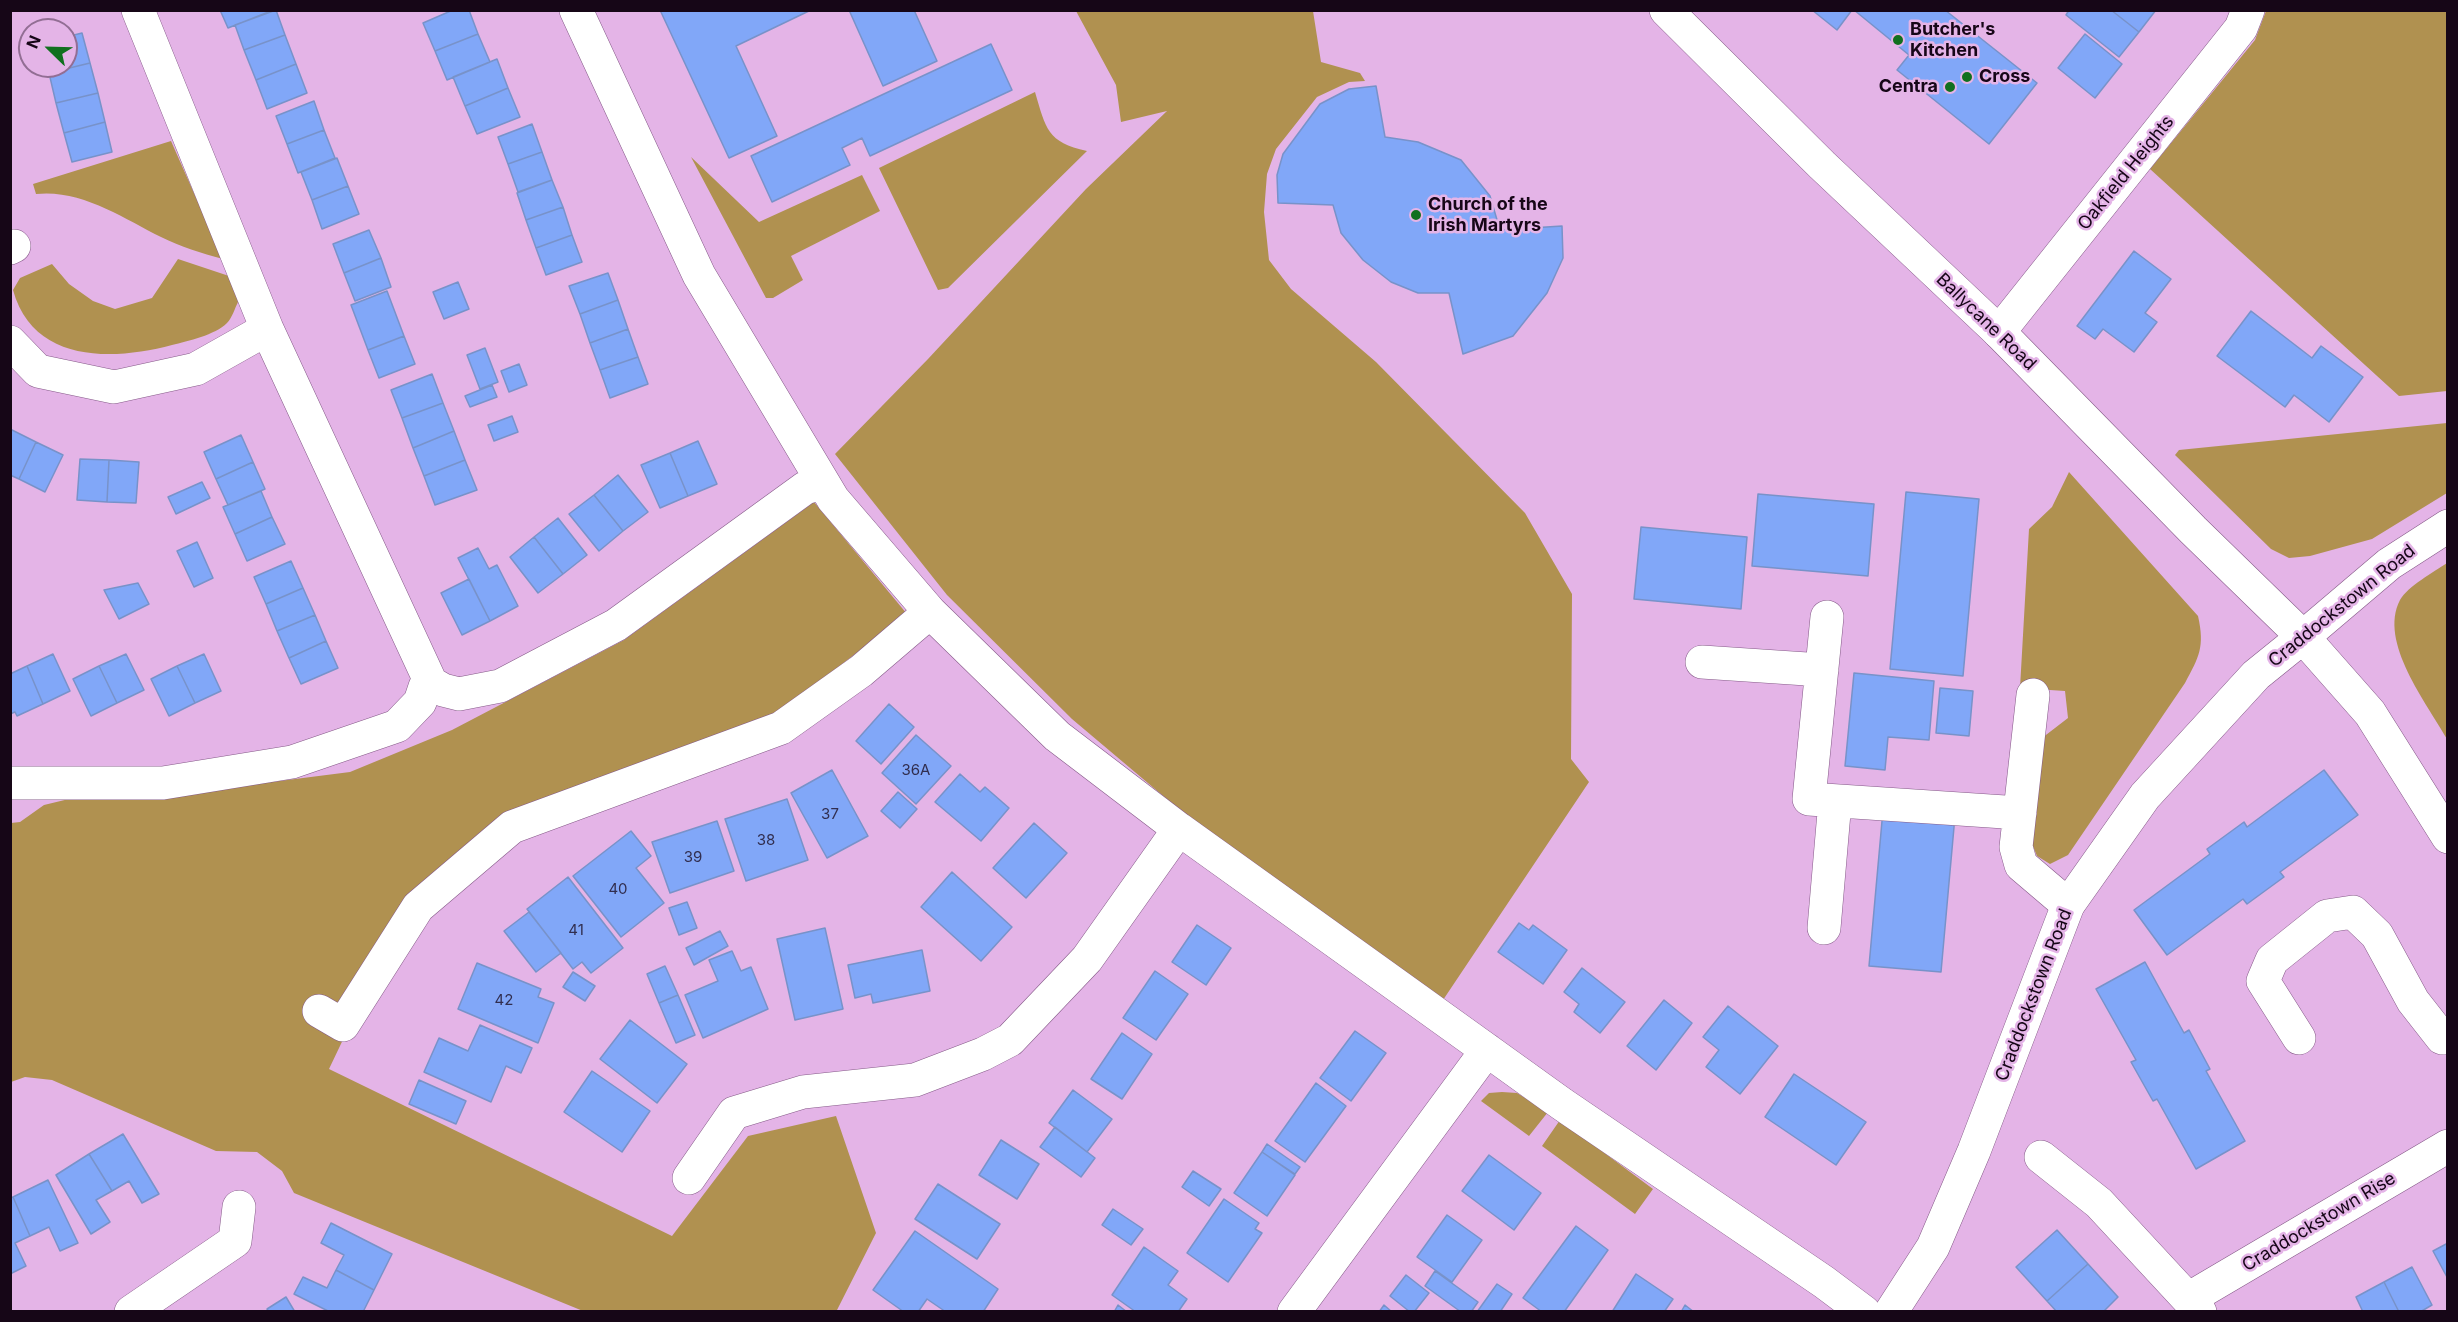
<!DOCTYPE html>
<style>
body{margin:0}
#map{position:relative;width:2458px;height:1322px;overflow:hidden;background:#e4b4e7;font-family:Inter,sans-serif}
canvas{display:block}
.frame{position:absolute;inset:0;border:12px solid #160617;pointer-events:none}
.north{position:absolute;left:18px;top:18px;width:60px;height:60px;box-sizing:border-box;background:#e4b4e7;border:2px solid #926e94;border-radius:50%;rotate:293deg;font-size:16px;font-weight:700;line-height:24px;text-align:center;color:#160617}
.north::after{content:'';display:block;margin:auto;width:21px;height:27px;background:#11701f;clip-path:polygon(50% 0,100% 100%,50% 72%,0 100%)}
</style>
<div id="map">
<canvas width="2458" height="1322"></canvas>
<div class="frame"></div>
<div class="north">N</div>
</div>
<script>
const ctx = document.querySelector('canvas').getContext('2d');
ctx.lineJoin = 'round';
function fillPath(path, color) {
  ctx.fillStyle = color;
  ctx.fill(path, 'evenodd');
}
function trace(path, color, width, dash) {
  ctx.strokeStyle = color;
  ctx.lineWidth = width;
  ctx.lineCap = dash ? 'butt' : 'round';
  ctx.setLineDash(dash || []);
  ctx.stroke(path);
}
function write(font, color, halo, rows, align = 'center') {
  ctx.font = font + ' Inter,sans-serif';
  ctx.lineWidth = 5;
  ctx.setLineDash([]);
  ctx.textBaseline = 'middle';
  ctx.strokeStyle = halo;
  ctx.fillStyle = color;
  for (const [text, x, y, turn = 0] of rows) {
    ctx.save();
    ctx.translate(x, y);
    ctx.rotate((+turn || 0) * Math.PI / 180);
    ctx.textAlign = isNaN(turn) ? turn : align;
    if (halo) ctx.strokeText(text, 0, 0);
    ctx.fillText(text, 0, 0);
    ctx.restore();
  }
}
fillPath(new Path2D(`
 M1076 11H1313L1321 62 1360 73 1365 81 1349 82 1317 97 1276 149 1267 174 1264 212 1269 260 1291 289 1376 362 1525 513 1572 594 1571 759 1589 782 1441 1003 1187 816 1072 719 947 595 835 454 928 359 1086 189 1167 111 1121 122 1116 85Z
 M2266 11H2447V391L2399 396 2150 169 2255 40Z
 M1035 92C1046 129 1047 142 1087 151L948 288 938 290 879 168Z
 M171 141 223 259C201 253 181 247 161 237 123 218 81 189 36 194L33 184Z
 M691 157 759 222 862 175 880 211 791 256 803 280 773 298H766Z
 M178 259 232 277 238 302C235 308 232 318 227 323 215 335 188 341 172 345 112 361 33 363 13 290L20 278 52 264 69 284 93 301 115 309 152 298Z
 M2447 423V493L2372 539 2310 556 2289 558 2271 549 2175 455 2179 450Z
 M2069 472 2198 616C2205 647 2199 657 2185 683L2068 855 2050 864 2037 856 2030 839 2042 738 2068 718 2065 691 2020 688 2029 529 2052 507Z
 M814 502 907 614 776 715 503 817 411 897 329 1069 672 1236 748 1136 836 1116 876 1233 837 1310 839 1311H583L294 1193 282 1171 257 1152 216 1151 52 1080 25 1077 11 1082V823L20 822 44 805 73 798 154 797 350 772 452 730 624 640Z
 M2447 563V739C2427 703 2378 642 2400 600 2408 586 2434 572 2447 563Z
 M1502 1092 1517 1093 1548 1112 1529 1136 1481 1101 1489 1093Z
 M1560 1120 1653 1189 1635 1214 1542 1146Z`), '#b09150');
const building = new Path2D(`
 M220 10H271V11L228 28Z
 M276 10 285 35 244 50 235 25Z
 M453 10H469L478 34 435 51 423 23Z
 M660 10H811L736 46 777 136 729 158Z
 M849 10H914L937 61 883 86Z
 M1812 10H1852L1837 30Z
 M1854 10H1945L2037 83 1989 144 1897 70 1909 55Z
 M2069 10H2111L2139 32 2119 57 2066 15Z
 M2111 10H2156L2139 32Z
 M82 33 90 63 49 73 47 66H66V37Z
 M478 34 490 62 447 80 435 51Z
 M2085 34 2122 64 2095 98 2058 68Z
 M285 35 296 64 256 80 244 50Z
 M991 44 1012 90 870 156 862 138 842 148 850 165 772 202 751 156Z
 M497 59 508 88 465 106 453 77Z
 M90 63 98 93 56 103 49 73Z
 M296 64 307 93 267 109 256 80Z
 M1376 86 1385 137 1418 142 1461 160 1490 196 1500 230 1562 226 1563 258 1547 293 1513 336 1463 354 1449 293H1418L1391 282 1363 260 1341 233 1333 205 1278 203 1277 175 1283 154 1320 104 1349 89Z
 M508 88 520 117 477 134 465 106Z
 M98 93 105 122 64 133 56 103Z
 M314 101 324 130 287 144 276 116Z
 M105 122 112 152 72 162 64 133Z
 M532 124 542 152 508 164 498 137Z
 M324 130 335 158 298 173 287 144Z
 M542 152 552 180 518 192 508 164Z
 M337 158 348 186 312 200 301 172Z
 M552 180 563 207 526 220 517 193Z
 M348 186 359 214 322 229 312 200Z
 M563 207 572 235 536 248 526 220Z
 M369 230 381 258 344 273 333 244Z
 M572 235 582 262 546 275 536 248Z
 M2134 251 2171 279 2145 313 2157 322 2134 352 2103 329 2095 339 2077 326Z
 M381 258 391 287 355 301 344 273Z
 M608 273 618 300 580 314 569 286Z
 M458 282 469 309 444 319 433 292Z
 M387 291 404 336 368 350 351 305Z
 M618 300 628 329 590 343 580 314Z
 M2251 311 2312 358 2321 346 2363 377 2329 422 2294 395 2285 407 2217 356Z
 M628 329 638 357 600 370 590 343Z
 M404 336 415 364 379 378 368 350Z
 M485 348 498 382 480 389 467 355Z
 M638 357 648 384 610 398 600 370Z
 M519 364 527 385 509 392 501 371Z
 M432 374 443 403 402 418 391 390Z
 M492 385 497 397 470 407 465 396Z
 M443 403 454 431 413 448 402 418Z
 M512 416 518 432 494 441 488 425Z
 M10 429 36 442 19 479 10 475Z
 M454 431 465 460 424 476 413 448Z
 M241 435 253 462 216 479 204 452Z
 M698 441 717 484 688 496 670 453Z
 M36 442 63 455 45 492 19 479Z
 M670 453 688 496 660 508 641 465Z
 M80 459 109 460 107 502 77 500Z
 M109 460 139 462 136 503 107 502Z
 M465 460 477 490 435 505 424 476Z
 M253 462 265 489 228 505 216 479Z
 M618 475 648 512 623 531 594 495Z
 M202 482 210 498 176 514 168 497Z
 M261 491 272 517 235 534 223 507Z
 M1906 492 1979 499 1963 676 1890 669Z
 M1758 494 1874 504 1868 576 1752 566Z
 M594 495 623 531 599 551 569 514Z
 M272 517 285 544 247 561 235 534Z
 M558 518 587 555 563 574 534 537Z
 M1641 527 1747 537 1741 609 1634 599Z
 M534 537 563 574 538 593 510 557Z
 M197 542 213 578 194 587 177 551Z
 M478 548 489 569 497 565 518 606 490 621 458 558Z
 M291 561 303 588 266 604 254 577Z
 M469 579 490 621 462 635 441 593Z
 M138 583 149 604 119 619 104 590Z
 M303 588 315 615 277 631 266 604Z
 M315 615 326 641 289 658 277 631Z
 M326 641 338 668 301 684 289 658Z
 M53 654 70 691 43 704 27 666Z
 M126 654 144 690 117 703 99 666Z
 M204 654 221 691 195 703 177 666Z
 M27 666 43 704 17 716 15 712 10 714V674Z
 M99 666 117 703 91 716 73 679Z
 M177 666 195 703 169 716 151 679Z
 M1854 673 1934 681 1929 740 1888 737 1885 770 1845 766Z
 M1940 688 1973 691 1969 736 1936 733Z
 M889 704 914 727 881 764 856 741Z
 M916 735 951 766 916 804 882 773Z
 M832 770 868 836 827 858 791 793Z
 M2324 770 2358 815 2280 872 2284 877 2247 904 2243 899 2167 955 2134 910 2210 854 2207 849 2244 822 2247 827Z
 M960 774 980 792 985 787 1009 808 981 841 935 802Z
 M898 792 917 809 900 828 881 811Z
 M787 799 808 860 746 881 725 819Z
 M1883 810 1955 816 1941 972 1869 966Z
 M717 821 734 871 670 893 652 842Z
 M1034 823 1067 853 1026 898 993 868Z
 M631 831 651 856 636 868 664 903 621 937 573 876Z
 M952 872 1012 927 981 961 921 907Z
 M568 877 623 948 591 973 582 962 573 969 527 909Z
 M687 902 697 928 679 935 669 908Z
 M529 912 561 953 536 972 504 931Z
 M1519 923 1529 930 1533 925 1567 950 1543 984 1498 952Z
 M1197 925 1231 948 1206 985 1172 962Z
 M825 928 843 1009 795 1020 777 939Z
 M720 931 728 946 694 965 686 948Z
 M922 950 930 991 873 1003 871 994 855 998 848 965Z
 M732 951 741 971 751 967 768 1009 703 1038 685 995 718 981 709 960Z
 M2145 962 2184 1033 2189 1030 2210 1069 2206 1071 2245 1141 2196 1169 2157 1099 2153 1101 2131 1062 2136 1060 2096 989Z
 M477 963 541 989 538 997 554 1003 538 1043 458 1009Z
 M665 966 678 995 659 1003 647 974Z
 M1582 968 1625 1002 1600 1033 1574 1012 1579 1004 1564 992Z
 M1155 971 1188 994 1156 1040 1123 1018Z
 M573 972 595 986 585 1001 563 987Z
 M678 995 695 1035 676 1043 659 1003Z
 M1664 1000 1692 1023 1656 1070 1627 1046Z
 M1728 1006 1778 1046 1740 1094 1706 1067 1719 1050 1703 1037Z
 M630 1020 687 1064 657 1103 600 1059Z
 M480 1025 532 1048 521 1073 506 1066 491 1102 424 1072 439 1038 468 1051Z
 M1355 1031 1386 1053 1351 1101 1320 1078Z
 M1122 1033 1152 1054 1122 1099 1091 1079Z
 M592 1071 650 1111 622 1152 564 1112Z
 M1794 1074 1866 1122 1836 1165 1765 1117Z
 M419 1080 466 1101 456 1124 409 1104Z
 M1316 1083 1346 1106 1305 1162 1275 1141Z
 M1073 1090 1112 1119 1087 1152 1049 1123Z
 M1055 1127 1095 1158 1081 1177 1040 1147Z
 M123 1134 159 1194 142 1203 129 1181 112 1191 89 1154Z
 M1001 1140 1039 1164 1017 1199 979 1175Z
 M1267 1144 1300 1167 1295 1174 1262 1152Z
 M1262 1152 1295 1175 1267 1216 1234 1193Z
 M89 1154 112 1191 96 1200 110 1222 91 1234 56 1175Z
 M1489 1155 1541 1193 1514 1230 1462 1191Z
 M1193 1171 1221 1189 1209 1206 1182 1187Z
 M48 1180 78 1243 60 1251 49 1227 30 1236 13 1197Z
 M938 1184 1000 1224 977 1259 915 1219Z
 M13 1197 30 1236 15 1243 26 1266 10 1274V1198Z
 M1224 1199 1259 1223 1255 1229 1262 1233 1228 1282 1187 1253Z
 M1113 1209 1143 1229 1131 1245 1102 1225Z
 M1447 1215 1482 1240 1452 1282 1417 1257Z
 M331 1223 392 1254 374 1290 336 1270 344 1255 321 1243Z
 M1576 1226 1608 1250 1564 1312H1542L1523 1298Z
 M2057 1230 2088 1264 2047 1301 2016 1267Z
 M915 1231 998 1289 983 1312H946L927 1299 918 1312H904L873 1290Z
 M2448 1243V1279L2433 1251Z
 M1144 1247 1178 1271 1168 1285 1187 1299 1178 1312H1136L1112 1295Z
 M2088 1264 2118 1297 2103 1312H2057L2047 1301Z
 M2412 1267 2432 1305 2420 1312H2399L2384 1282Z
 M336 1270 374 1290 363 1312H330L294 1294 303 1277 327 1288Z
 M1435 1271 1478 1302 1471 1312H1461L1425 1286Z
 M1636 1274 1673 1299 1664 1312H1612Z
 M1406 1275 1429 1293 1414 1312H1410L1390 1296Z
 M2384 1282 2399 1312H2363L2356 1297Z
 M1497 1284 1512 1294 1500 1312H1477Z
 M286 1297 295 1312H269L267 1309Z
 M1118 1305 1127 1312H1114Z
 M1384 1305 1392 1312H1379Z
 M1685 1305 1694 1312H1681Z`);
fillPath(building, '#81a7f8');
trace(building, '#7892c9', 1.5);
const street = new Path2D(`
 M138 10 267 329 431 683
 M576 10 699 275 833 499 930 612 1057 736 1179 829 1562 1104 1824 1282 1864 1312
 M10 248 14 246
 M1999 332 2241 28 2248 10
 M10 342 38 371 114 387 196 369 267 329
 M1827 617 1809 799 2020 813
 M2303 637 2389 564 2448 526
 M1702 662 1822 670
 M2033 695 2016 847 2021 865 2068 905
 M10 783H163L292 762 397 726 420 702 425 687 431 683 443 690 459 694 500 686 616 625 805 488 822 483
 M1824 928 1835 801
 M319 1011 343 1025 418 907 512 827 781 728 861 671 930 612
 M2299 1038 2263 981 2272 960 2327 916 2353 912 2377 935 2413 1001 2442 1038
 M2041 1157 2099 1203 2200 1312
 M689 1178 734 1113 803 1092 915 1080 983 1054 1010 1040 1087 959 1179 829
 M2190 1298 2448 1146
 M131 1312 235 1241 239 1207
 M1294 1312 1487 1050`);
const secondary = new Path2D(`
 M1666 10 1822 165 1999 332 2193 530 2303 637 2370 713 2448 837
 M1891 1312 1933 1247 1974 1151 2068 905 2145 796 2256 675 2303 637`);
trace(street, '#855a88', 34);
trace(secondary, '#855a88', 34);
trace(street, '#fff', 33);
trace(secondary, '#fff', 33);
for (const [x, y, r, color] of [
 [1898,40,6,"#11701f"],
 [1967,77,6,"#11701f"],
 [1950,87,6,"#11701f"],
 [1416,215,6,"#11701f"]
]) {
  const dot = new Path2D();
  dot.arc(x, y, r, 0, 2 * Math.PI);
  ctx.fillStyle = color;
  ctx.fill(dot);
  trace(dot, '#e4b4e7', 2);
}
write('15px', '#312e4f', null, [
 ["36A",916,770],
 ["37",830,814],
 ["38",766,840],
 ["39",693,857],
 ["40",618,889],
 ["41",576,930],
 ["42",504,1000]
]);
write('bold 18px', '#160617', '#e4b4e7', [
 ["Butcher's",1910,30],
 ["Kitchen",1910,51],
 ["Cross",1979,77],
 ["Centra",1938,87,"right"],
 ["Church of the",1428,205],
 ["Irish Martyrs",1428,226]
], 'left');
write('18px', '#160617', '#e4b4e7', [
 ["Oakfield Heights",2126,173,-51],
 ["Ballycane Road",1986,322,44],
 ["Craddockstown Road",2342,606,-39],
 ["Craddockstown Road",2034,995,-69],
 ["Craddockstown Rise",2319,1222,-31]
]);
</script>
